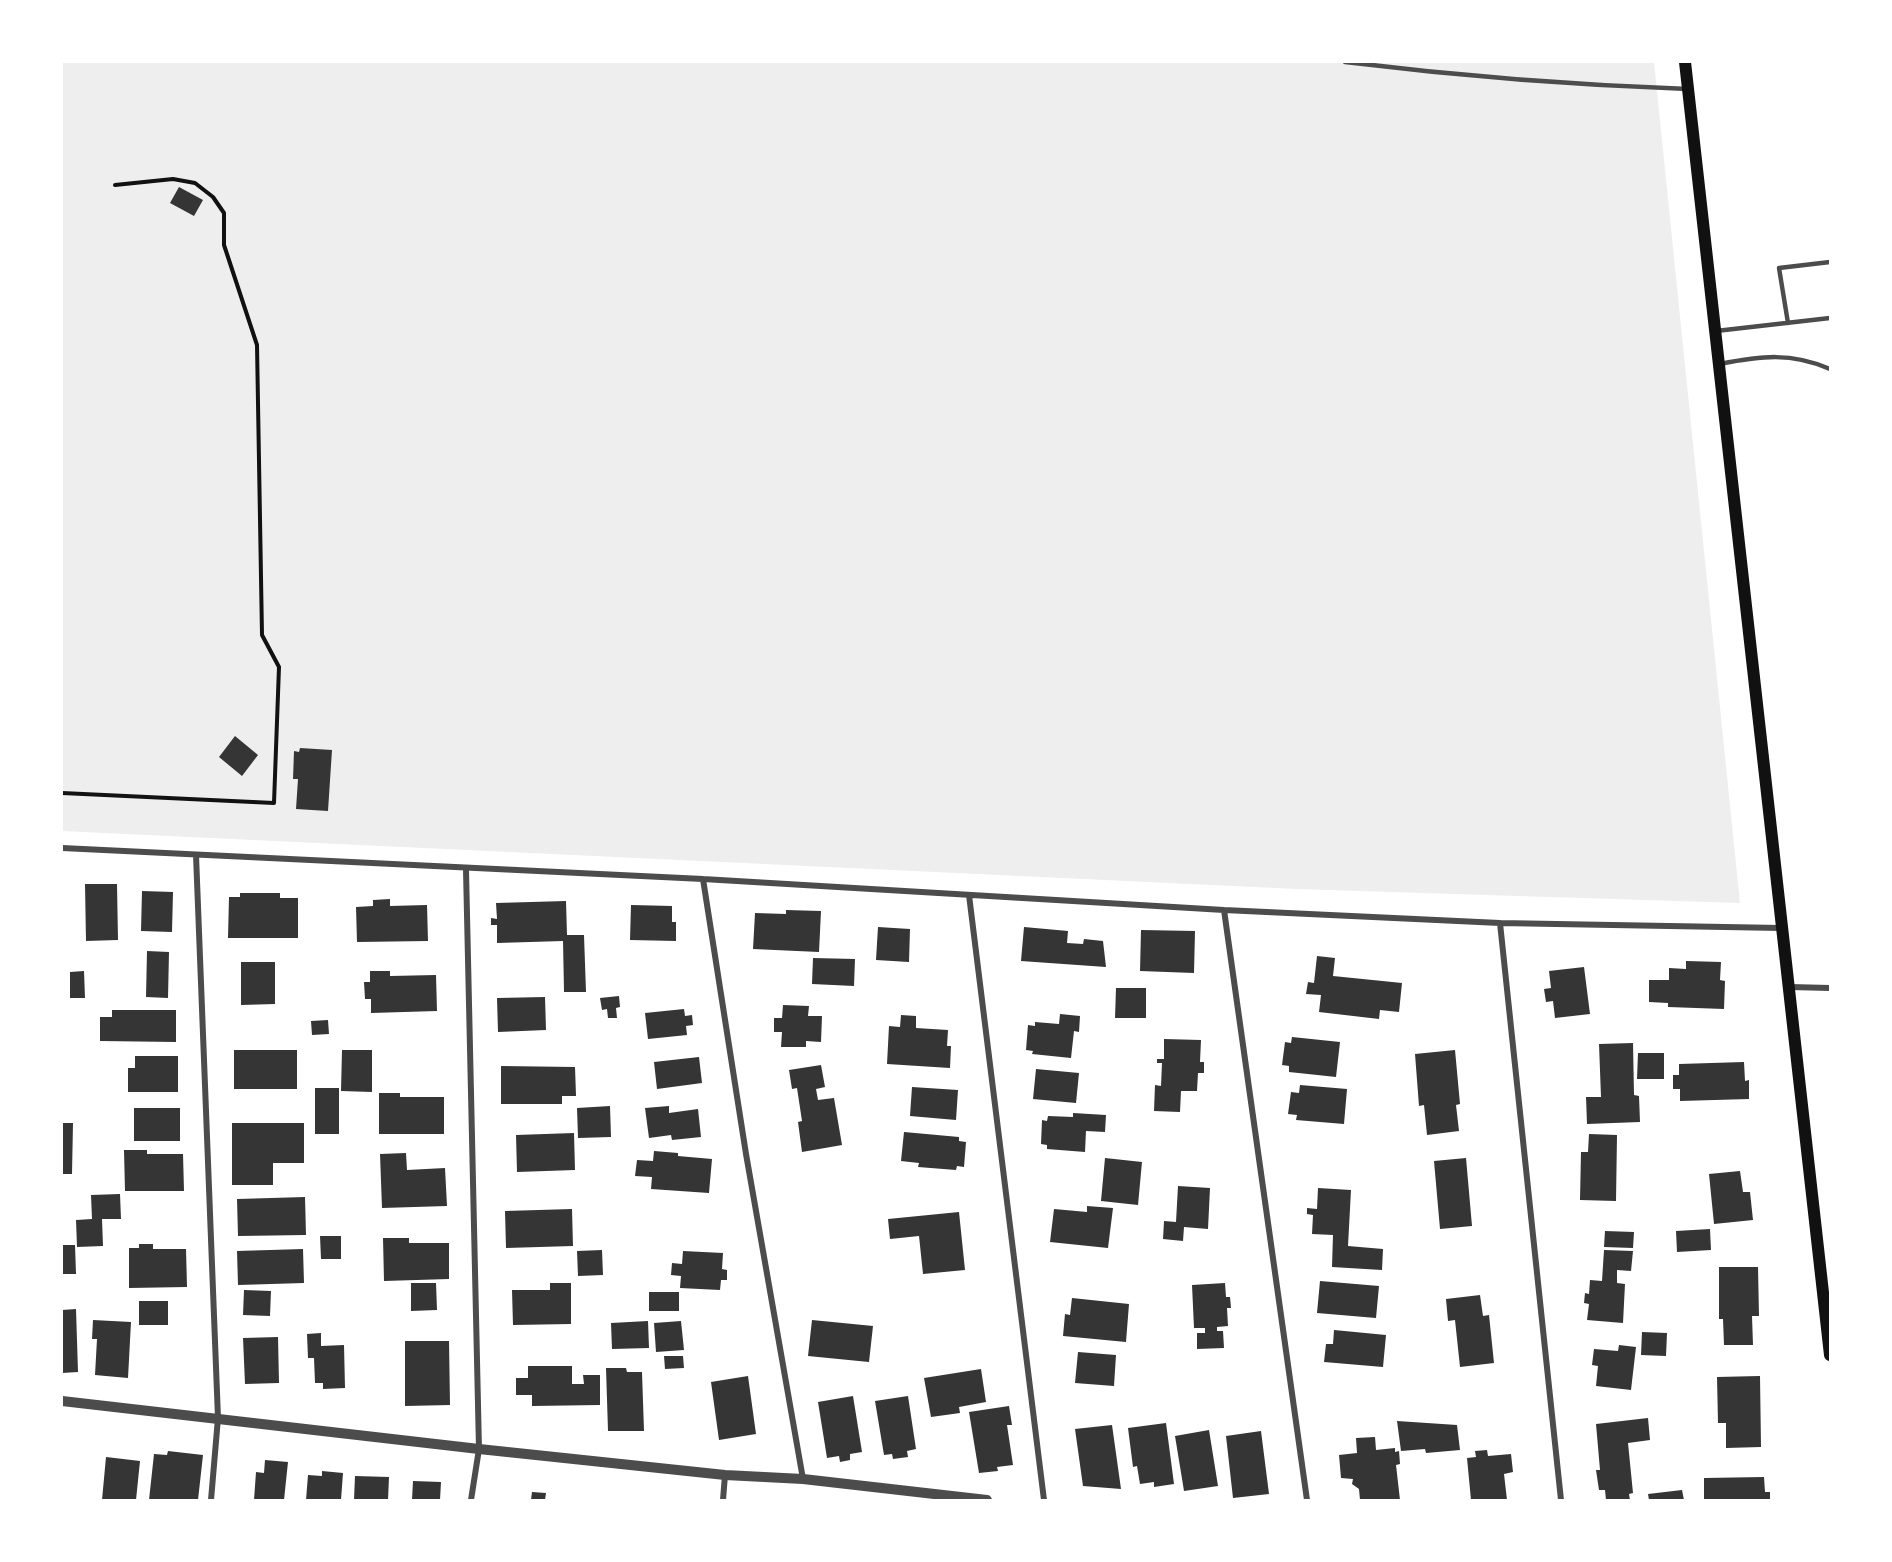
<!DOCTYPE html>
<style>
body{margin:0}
#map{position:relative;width:1892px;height:1562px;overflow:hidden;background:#fff;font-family:Inter,sans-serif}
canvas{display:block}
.frame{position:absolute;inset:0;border:63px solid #fff;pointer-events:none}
</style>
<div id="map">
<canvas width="1892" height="1562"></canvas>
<div class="frame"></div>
</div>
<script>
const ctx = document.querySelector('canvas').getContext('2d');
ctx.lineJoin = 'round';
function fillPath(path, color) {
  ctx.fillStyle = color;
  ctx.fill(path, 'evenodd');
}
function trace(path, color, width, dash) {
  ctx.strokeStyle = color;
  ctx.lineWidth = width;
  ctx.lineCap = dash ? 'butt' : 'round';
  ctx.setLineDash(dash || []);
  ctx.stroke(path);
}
fillPath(new Path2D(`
 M62 62H1654L1740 903 1297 889 62 831Z`), '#eee');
fillPath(new Path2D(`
 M179 187 203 200 194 216 170 203Z
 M235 736 258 755 242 776 219 757Z
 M300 748 332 750 328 811 296 809 298 779H293L294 751 299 752Z
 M85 884H117L118 940 86 941Z
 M142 891 173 892 172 932 141 931Z
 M240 893H280V898H298V938H228L229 897H240Z
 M390 899V906L427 905 428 941 357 942 356 907 373 906V900Z
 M566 901 567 935H584L586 992H564L563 941 497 943V925H491V918L497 919 496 903Z
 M631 905 672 906V922H676V941L630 940Z
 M786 910 821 911 819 952 753 949 755 913 786 914Z
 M878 927 910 929 909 962 876 960Z
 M1024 927 1068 931 1067 943 1083 944 1084 939 1103 941 1106 967 1021 961Z
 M1141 930 1195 931 1194 973 1140 971Z
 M147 951 169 952 168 998 146 997Z
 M1317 956 1335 958 1333 976 1402 983 1399 1012 1380 1010 1379 1019 1319 1012 1321 995 1306 994 1308 982 1314 983Z
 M813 958 855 959 854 986 812 984Z
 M1686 961 1721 962 1720 980 1725 981 1724 1009 1668 1007V1003L1649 1002V980H1669V968L1686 969Z
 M241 962H275V1004L241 1005Z
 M1584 967 1590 1014 1555 1018 1553 1001 1546 1002 1544 989 1551 988 1549 971Z
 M84 971 85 998H70V972Z
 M370 971H390V976L436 975 437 1011 371 1013V999H365L364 982H370Z
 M1116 988H1146V1018H1115Z
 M619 996 620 1007 616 1008 617 1018H608L607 1009 602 1010 600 998Z
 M545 997 546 1030 498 1032 497 998Z
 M783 1005 809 1006 808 1016H822L821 1042 806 1041V1047H781L782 1032H774V1018H782Z
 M684 1009 685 1016 692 1015 693 1025 686 1026 687 1035 648 1039 645 1013Z
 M112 1010H176V1042L100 1041V1017H112Z
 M1060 1014 1080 1016 1079 1032 1074 1031 1071 1058 1032 1054 1033 1051 1026 1050 1028 1025 1035 1026V1022L1059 1024Z
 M901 1015 916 1016V1028L948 1030 947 1046H951L950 1068 887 1064 889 1026 900 1027Z
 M328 1020 329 1034 312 1035 311 1021Z
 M1292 1037 1340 1042 1336 1077 1289 1072V1066L1282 1065 1285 1042 1291 1043Z
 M1164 1039 1201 1040 1200 1062H1204V1073H1198L1197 1091H1181L1180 1112 1154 1111 1155 1085 1161 1086 1162 1063H1157V1059H1164Z
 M1633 1043 1634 1095 1639 1096 1640 1122 1587 1124 1586 1097H1601L1599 1044Z
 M234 1050H297V1089H234Z
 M342 1050H372V1092L341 1091Z
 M1455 1050 1460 1104 1456 1105 1459 1131 1427 1135 1424 1105 1419 1106 1415 1054Z
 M1638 1053H1664V1079H1637Z
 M135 1056H178V1092H128V1068H135Z
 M699 1057 702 1083 657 1089 654 1062Z
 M1744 1062 1745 1081 1749 1080V1099L1680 1101V1089H1673V1075H1679V1064Z
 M821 1065 825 1087 816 1089 818 1100 834 1098 842 1145 802 1152 798 1122 802 1121 797 1088 792 1089 789 1070Z
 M501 1066 575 1067 576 1096H562V1104H501Z
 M1036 1069 1079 1073 1076 1103 1033 1099Z
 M1300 1085 1347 1089 1344 1124 1296 1120 1297 1115 1288 1114 1291 1092 1299 1093Z
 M912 1087 958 1090 956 1120 910 1116Z
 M315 1088H339V1134H315Z
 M379 1093H400V1097H444V1134H379Z
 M610 1106 611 1137 578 1138 577 1108Z
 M669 1106V1113L698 1109 701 1137 672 1140 671 1135 649 1138 645 1108Z
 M134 1108H180V1141H134Z
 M1073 1113 1106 1115 1105 1132 1086 1131 1085 1152 1047 1149V1145L1041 1144 1042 1120 1047 1121 1048 1116 1073 1117Z
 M62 1123H73L72 1174H62Z
 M232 1123H304V1163H273V1185H232Z
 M904 1132 959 1137V1141L966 1142 964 1167 957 1166 956 1170 918 1167 919 1163 901 1161Z
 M574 1133 575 1170 517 1172 516 1135Z
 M1589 1134 1617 1135 1616 1201 1580 1200 1581 1152H1588Z
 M124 1150H147V1154H183L184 1191H125Z
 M654 1151 678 1153V1156L712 1159 709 1193 651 1189 652 1177 635 1176 637 1160 653 1161Z
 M406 1153 407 1170 445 1168 447 1206 382 1208 380 1154Z
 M1105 1158 1142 1162 1138 1205 1101 1201Z
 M1466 1158 1472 1226 1440 1229 1434 1161Z
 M1740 1171 1743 1192H1750L1753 1220 1714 1224 1709 1174Z
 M1178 1186 1210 1188 1208 1229 1184 1227 1183 1241 1163 1239 1164 1221 1176 1222Z
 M1318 1188 1351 1190 1348 1246 1383 1249 1382 1270 1332 1267 1333 1235 1312 1234 1313 1215 1307 1214V1208L1317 1209Z
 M120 1194 121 1219H102L103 1246 77 1247 76 1220 92 1219 91 1195Z
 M305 1197 306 1235 238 1236 237 1199Z
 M1087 1206 1113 1208 1108 1248 1050 1242 1054 1209 1087 1212Z
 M572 1209 573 1246 506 1248 505 1211Z
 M959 1212 965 1270 923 1274 919 1236 890 1239 888 1219Z
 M1710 1229 1711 1250 1677 1252 1676 1231Z
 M1605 1231 1634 1232 1633 1248 1604 1247Z
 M320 1236H341V1259H321Z
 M383 1238H409V1243H449V1279L384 1281Z
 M139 1244H153V1249H186L187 1287 129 1288V1248H139Z
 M62 1245H75L76 1274H62Z
 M303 1249 304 1283 238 1285 237 1251Z
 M602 1250 603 1275 578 1276 577 1251Z
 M1604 1250 1633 1251 1631 1271 1617 1270V1283L1625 1284 1623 1323 1587 1320 1589 1304 1584 1303 1585 1293 1589 1294 1590 1280 1602 1281Z
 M683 1251 723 1253 722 1269 727 1270V1280H721L720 1290 680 1288 681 1276 671 1275 672 1263 682 1264Z
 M1719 1267H1758L1759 1316H1752L1753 1345H1724L1723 1319H1719Z
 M1320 1281 1379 1286 1376 1318 1317 1313Z
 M411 1283H436L437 1310 411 1311Z
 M550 1283H571V1324L513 1325 512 1290H550Z
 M1225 1283 1226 1297H1230L1231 1308H1227L1228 1326 1217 1327V1331H1223L1224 1348 1197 1349V1333H1205V1328H1194L1192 1285Z
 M244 1290 271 1291 270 1316 243 1315Z
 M649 1292H679V1311H649Z
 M1480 1295 1483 1316 1489 1315 1494 1363 1460 1367 1455 1320 1448 1321 1446 1299Z
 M1072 1298 1129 1304 1126 1342 1063 1336 1065 1314 1070 1315Z
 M139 1301H168V1325H139Z
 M76 1309 78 1372 62 1373V1310Z
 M93 1320 131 1322 128 1378 95 1375 97 1339H92Z
 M812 1320 873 1326 869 1362 808 1356Z
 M648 1321 649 1348 612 1349 611 1323Z
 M681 1321 684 1350 656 1352 654 1323Z
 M1334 1330 1386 1335 1383 1367 1324 1362 1326 1344H1333Z
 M1642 1332 1667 1333 1666 1356 1641 1355Z
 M321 1333V1346L344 1345 345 1388 323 1389V1383H315L314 1358H308L307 1334Z
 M278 1337 279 1383 245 1384 243 1338Z
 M405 1341H449L450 1405 405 1406Z
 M1619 1345 1636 1347 1631 1390 1596 1386 1598 1366 1592 1365 1594 1349 1618 1351Z
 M1078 1352 1116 1355 1114 1386 1075 1383Z
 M664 1356H683L684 1368 665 1369Z
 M528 1366H572V1384H584L583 1375H600V1405L532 1406V1395H516V1378H528Z
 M606 1368H626L627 1372H642L644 1431H608Z
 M981 1369 986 1402 959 1407 960 1413 931 1417 924 1378Z
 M748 1376 756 1434 719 1440 711 1382Z
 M1760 1376 1761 1447 1726 1448V1423H1718L1717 1377Z
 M853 1396 862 1452 850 1454V1460L840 1462 839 1456 827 1458 818 1402Z
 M908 1396 916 1449 907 1451 908 1457 893 1459 892 1454 884 1455 875 1401Z
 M1009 1406 1012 1425H1007L1013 1465 997 1467 998 1471 979 1473 969 1412Z
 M1648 1418 1650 1440 1628 1443 1633 1493 1629 1494 1630 1500H1606L1605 1490H1599L1596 1470H1600L1596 1424Z
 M1397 1421 1457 1425 1460 1450 1426 1453 1425 1449 1401 1451Z
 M1166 1423 1174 1484 1154 1487V1482L1140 1484 1137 1466 1133 1467 1128 1428Z
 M1112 1425 1121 1489 1083 1486 1075 1429Z
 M1209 1430 1218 1486 1184 1491 1175 1436Z
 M1261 1431 1269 1494 1233 1498 1226 1436Z
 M1375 1437 1376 1450 1395 1448V1452L1399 1451 1400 1464 1396 1465 1400 1500H1360L1359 1489 1352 1484 1353 1479 1341 1478 1339 1455 1357 1453 1356 1438Z
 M1487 1450 1488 1456 1511 1454 1513 1472 1504 1474 1507 1500H1471L1467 1458 1476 1457 1475 1451Z
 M168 1451 203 1455 198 1500H149L154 1454 167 1455Z
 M106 1457 140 1461 136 1500H102Z
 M265 1460 288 1462 284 1500H254L256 1472 264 1473Z
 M322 1471 343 1473 341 1500H306L308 1475 322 1476Z
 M355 1476 389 1477 388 1500H354Z
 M1764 1477 1765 1492H1770V1500H1704V1478Z
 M413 1481 441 1482 440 1500H412Z
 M1682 1490 1684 1500H1649L1648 1494Z
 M532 1492 546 1493 545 1500H531Z`), '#353535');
trace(new Path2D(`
 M62 793 274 803 279 667 262 635 257 345 224 245V213L213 197 195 183 173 179 115 185`), '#111', 4);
trace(new Path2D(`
 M1345 62C1459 76 1573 85 1688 89
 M1788 323 1779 268 1830 262
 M1716 331 1830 318
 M1720 364C1761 356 1791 352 1830 369`), '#4c4c4c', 4.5);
trace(new Path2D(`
 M62 848 703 879 1224 910 1500 923 1781 928
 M196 855 218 1418 211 1500
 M466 870 479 1449 471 1500
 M703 879 746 1154 803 1479
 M969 895 1044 1500
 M1224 910 1307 1500
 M1500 923 1561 1500
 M1790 987 1830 988
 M723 1500 725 1475`), '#4c4c4c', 6);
trace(new Path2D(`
 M62 1401 479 1449 725 1475 803 1479 987 1500`), '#4c4c4c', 10);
trace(new Path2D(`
 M1685 62 1830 1355`), '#111', 12);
</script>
